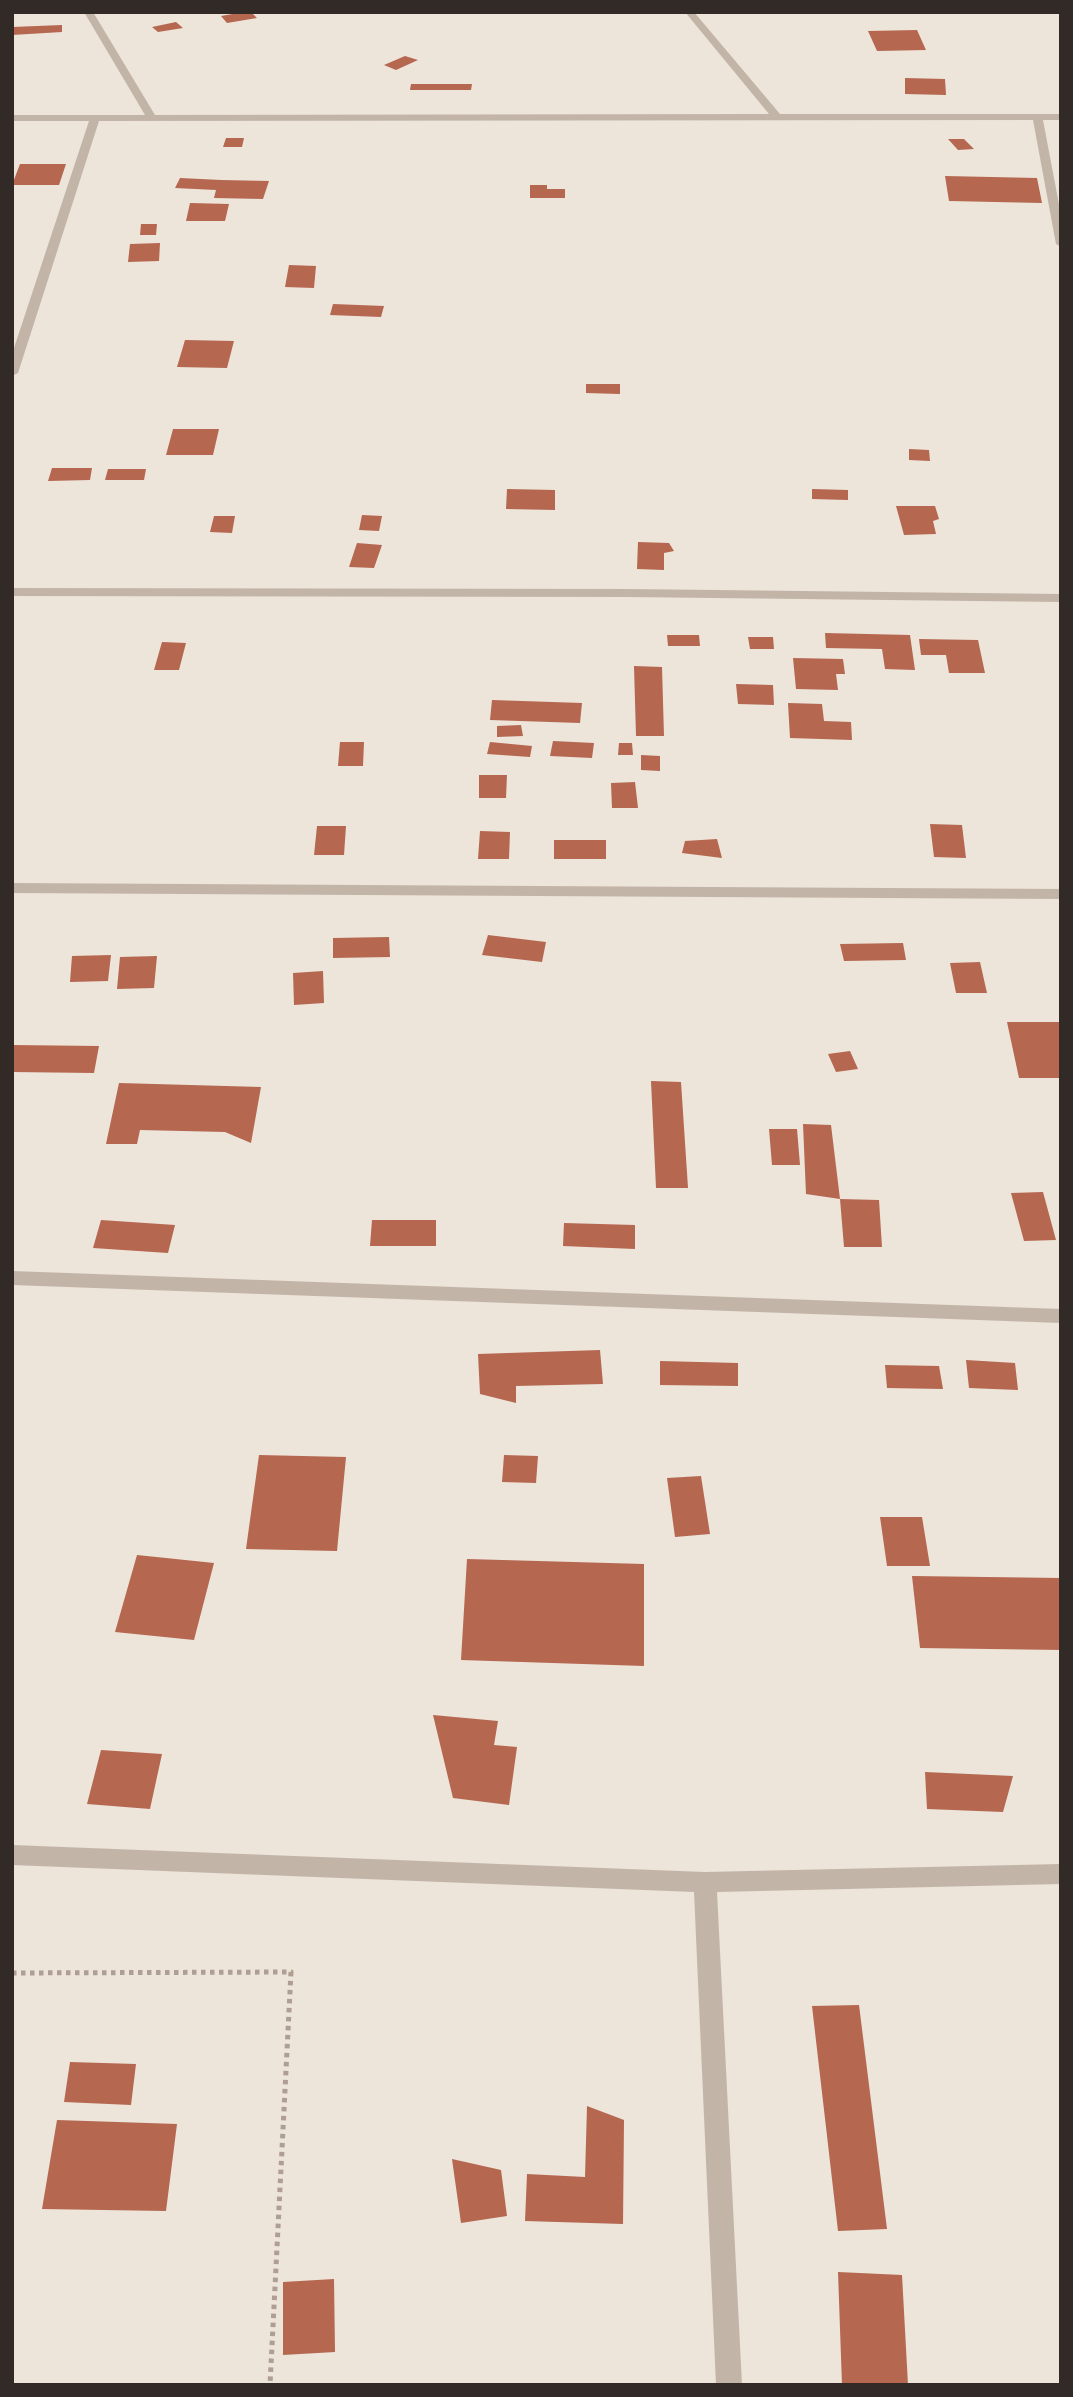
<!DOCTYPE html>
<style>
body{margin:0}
#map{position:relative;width:1073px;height:2397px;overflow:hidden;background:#ede4da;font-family:Lato,sans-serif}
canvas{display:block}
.frame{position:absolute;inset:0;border:14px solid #312a27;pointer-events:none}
</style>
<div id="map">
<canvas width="1073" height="2397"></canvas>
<div class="frame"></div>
</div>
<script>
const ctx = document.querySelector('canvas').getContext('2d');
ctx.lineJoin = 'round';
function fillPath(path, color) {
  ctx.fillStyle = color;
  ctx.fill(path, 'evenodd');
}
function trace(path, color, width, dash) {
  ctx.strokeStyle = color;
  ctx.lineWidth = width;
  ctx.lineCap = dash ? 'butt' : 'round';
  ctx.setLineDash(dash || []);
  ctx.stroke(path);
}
fillPath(new Path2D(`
 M244 12H251L257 18 227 23 221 16Z
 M176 22 183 28 158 32 152 27Z
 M62 25V32L12 35V27Z
 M917 30 926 50 877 51 868 31Z
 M405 56 418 60 396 70 384 65Z
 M905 78 945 79 946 95 905 94Z
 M411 84H472L471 90H410Z
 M226 138H244L242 147H223Z
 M948 139H964L974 149 958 150Z
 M20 164H66L59 185H12Z
 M945 176 1037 178 1042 203 949 201Z
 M180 178 221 180 269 181 263 199 214 198 216 190 175 188Z
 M530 185H547V189H565V198H530Z
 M190 203 229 204 225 221H186Z
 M141 224H157L156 235H140Z
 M160 243 159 261 128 262 130 244Z
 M289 265 316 266 314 288 285 287Z
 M333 304 384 306 381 317 330 315Z
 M185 340 234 341 227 368 177 367Z
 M586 384H620V394L586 393Z
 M173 429H219L213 455H166Z
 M909 449 929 450 930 461 909 460Z
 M52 468H92L90 480 48 481Z
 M108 469H146L144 480H105Z
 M507 489 555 490V510L506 509Z
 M812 489 848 490V500L812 499Z
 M896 506H935L939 519 933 521 936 534 904 535Z
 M362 515 382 516 379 531 359 530Z
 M214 516H235L232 533 210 532Z
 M638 542 669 543 674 551 664 553V570L637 569Z
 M357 543 382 545 374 568 349 567Z
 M825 633 910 635 915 670 885 669 882 649 826 648Z
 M667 635H699L700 646H668Z
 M748 637H773L774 649H750Z
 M919 639 978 640 985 673H949L946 655H921Z
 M162 642 186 643 179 670H154Z
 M793 658 843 659 845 674H836L838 690 796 689Z
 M634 666 662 667 664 736H636Z
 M736 684 773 685 774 705 738 704Z
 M492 700 582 703 580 723 490 720Z
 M788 703 822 704 824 721 851 722 852 740 790 738Z
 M521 725 523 736 497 737V726Z
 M553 741 594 743 592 758 550 756Z
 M340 742H364L363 766H338Z
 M490 742 532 746 530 757 487 754Z
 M619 743H632L633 755H618Z
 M641 755 660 756V771L641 770Z
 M479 775H507L506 798H479Z
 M635 782 638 808H612L611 783Z
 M930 824 962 825 966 858 934 857Z
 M317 826H346L344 855H314Z
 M480 831 510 832 509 859H478Z
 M717 839 722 858 682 853 685 841Z
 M554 840H606V859H554Z
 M488 935 546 942 542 962 482 955Z
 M389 937 390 957 333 958V938Z
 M903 943 906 960 844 961 840 944Z
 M111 955 108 981 70 982 72 956Z
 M157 956 154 988 117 989 120 957Z
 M980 962 987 993H956L950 963Z
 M323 971 324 1003 294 1005 293 973Z
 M1007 1022H1061V1078H1019Z
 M12 1045 99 1046 94 1073 12 1072Z
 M850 1051 858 1069 836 1072 828 1054Z
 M651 1081 681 1082 688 1188H656Z
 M119 1083 261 1087 251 1143 225 1132 140 1130 137 1144H106Z
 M803 1124 831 1125 840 1199 806 1194Z
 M769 1129H797L800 1165H772Z
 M1043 1192 1056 1240 1024 1241 1011 1193Z
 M840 1199 879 1200 882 1247H844Z
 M101 1220 175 1225 168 1253 93 1248Z
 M372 1220H436V1246H370Z
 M564 1223 635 1225V1249L563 1246Z
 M600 1350 603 1384 516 1386V1403L480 1394 478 1354Z
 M966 1360 1015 1363 1018 1390 969 1388Z
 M660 1361 738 1363V1386L660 1385Z
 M885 1365 939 1366 943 1389 887 1388Z
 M259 1455 346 1457 337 1551 246 1549Z
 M504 1455 538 1456 536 1483 502 1482Z
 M701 1476 710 1534 675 1537 667 1478Z
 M880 1517H922L930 1566H887Z
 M137 1555 214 1563 194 1640 115 1632Z
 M467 1559 644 1564V1666L461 1660Z
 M912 1576 1061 1578V1650L920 1648Z
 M433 1715 498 1721 494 1745 517 1747 509 1805 453 1798Z
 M101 1750 162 1754 150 1809 87 1804Z
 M925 1772 1013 1776 1003 1812 927 1809Z
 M859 2005 887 2229 838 2231 812 2006Z
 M70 2062 136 2064 131 2105 64 2102Z
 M587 2106 624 2120 623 2224 525 2221 527 2174 585 2177Z
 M57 2120 177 2124 166 2211 42 2209Z
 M452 2159 501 2170 507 2216 461 2223Z
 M838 2272 902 2275 908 2385H842Z
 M334 2279 335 2352 283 2355V2282Z`), '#b56750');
trace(new Path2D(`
 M12 1973 291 1972 270 2385`), '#af9e92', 5, [4.5, 4.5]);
fillPath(new Path2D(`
 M84 12H93L155 115 769 114 685 12H694L780 114H1061V120H1043L1061 215V247L1056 244 1033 120 99 121 18 373 12 376V354L89 121H12V115H145Z
 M12 588 628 589 1061 594V602L628 597 12 596Z
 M12 883 1061 889V899L12 893Z
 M12 1271 1061 1309V1323L12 1285Z
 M12 1845 705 1872 1061 1864V1884L717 1892 742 2385H716L694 1892 12 1865Z`), '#c3b4a8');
</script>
